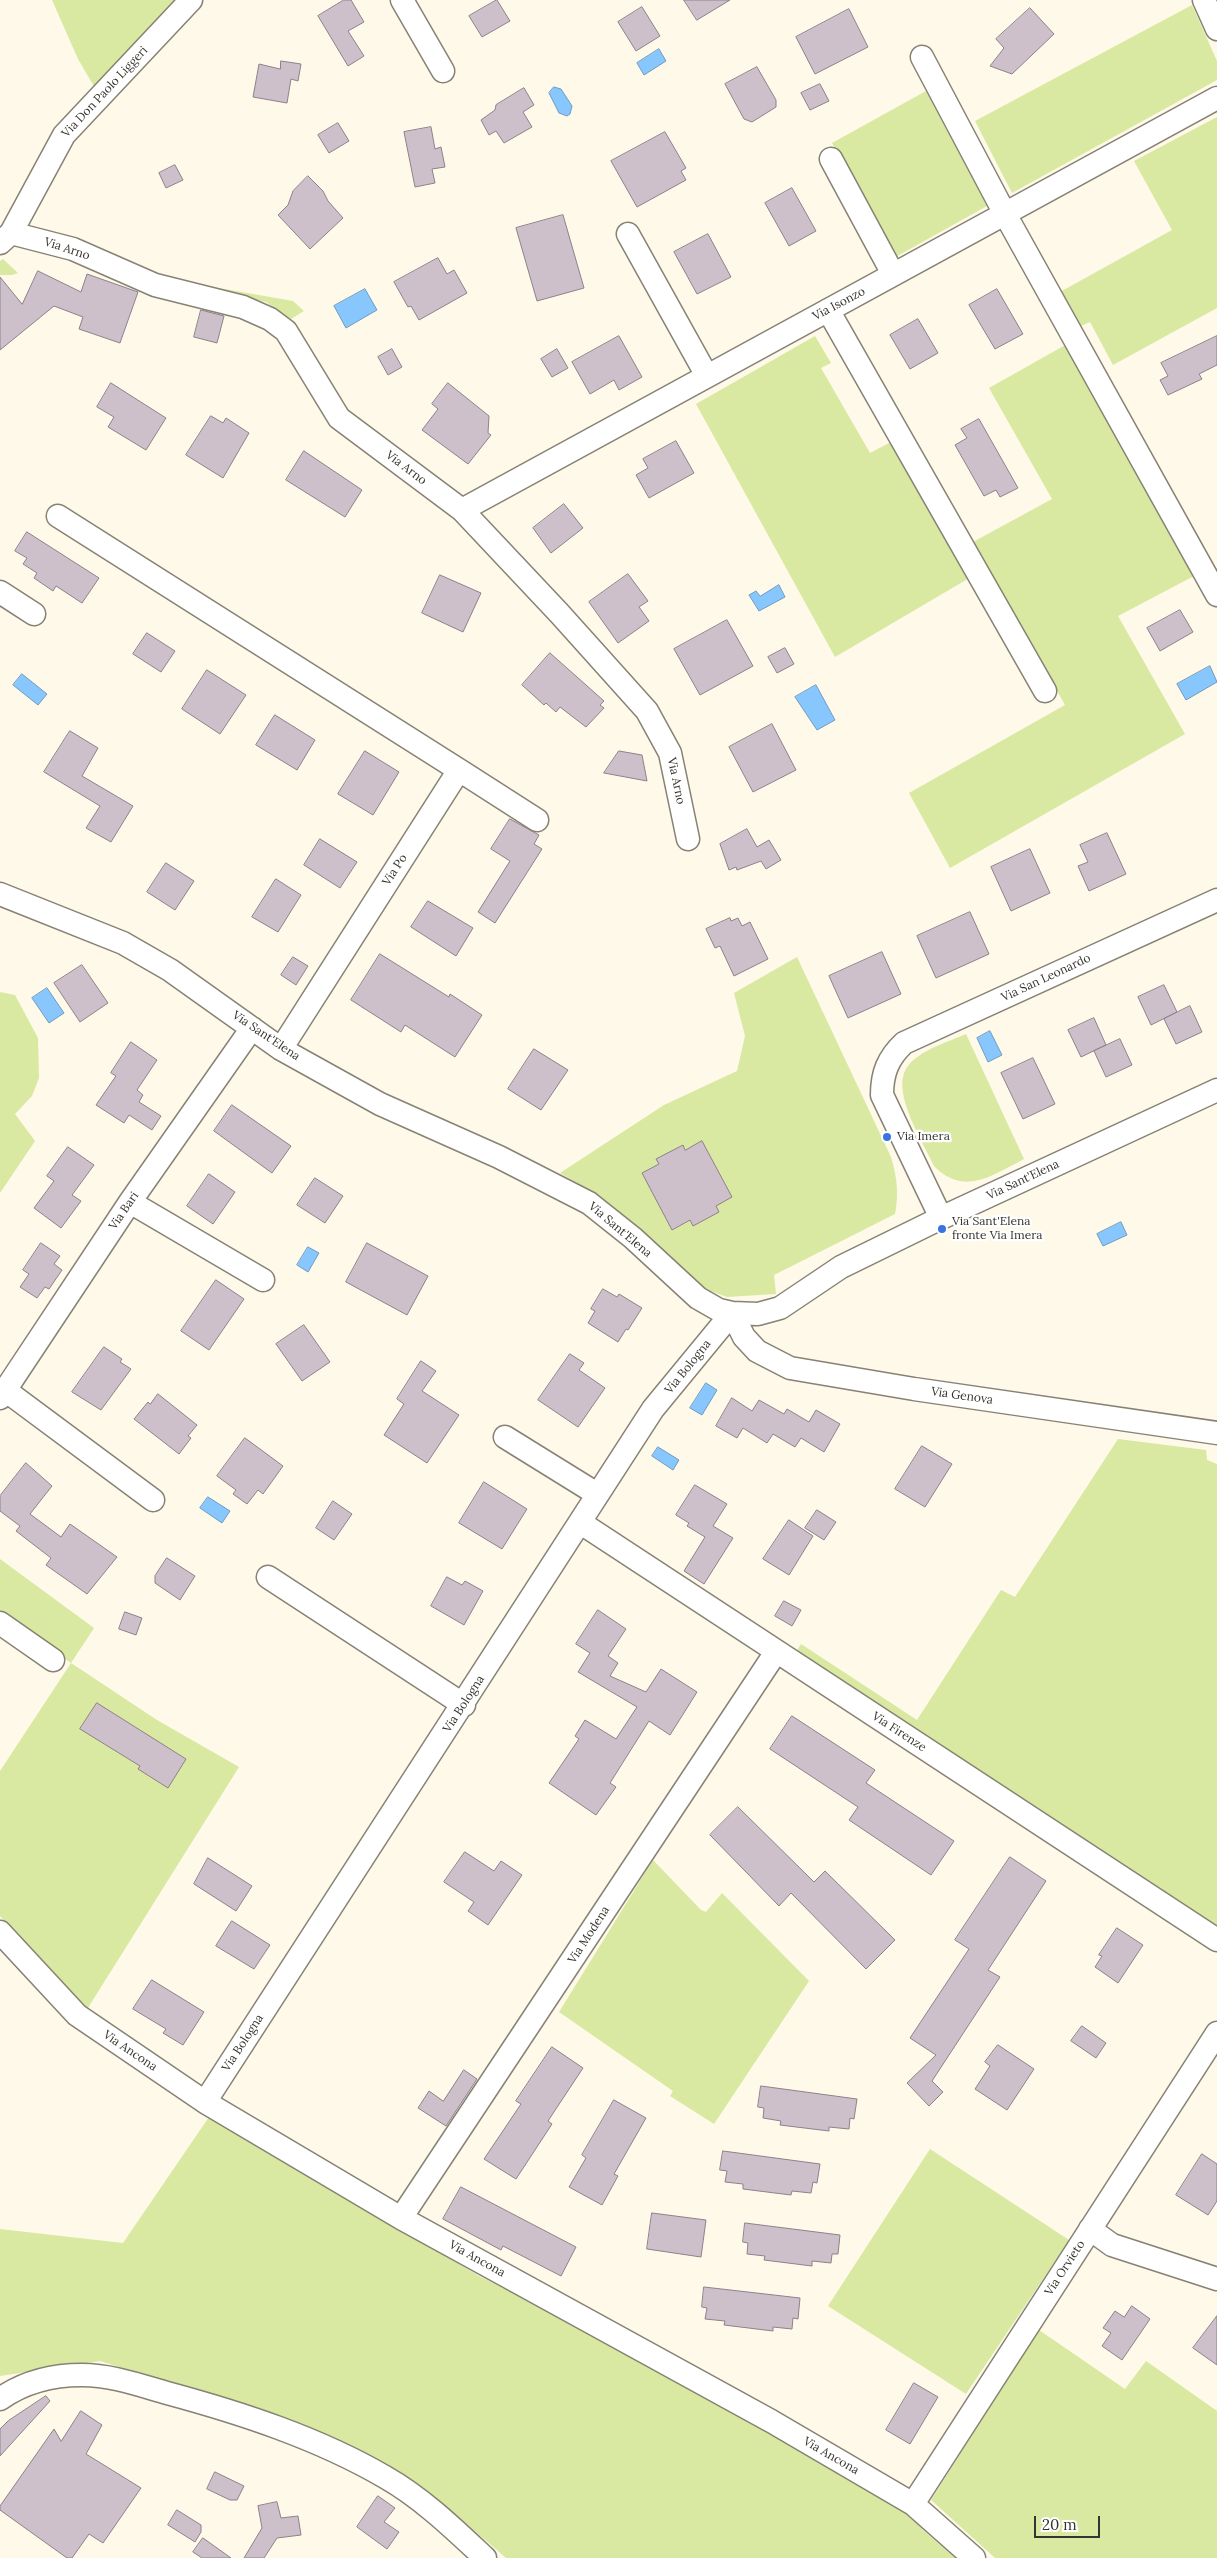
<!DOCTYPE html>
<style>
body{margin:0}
#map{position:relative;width:1217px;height:2558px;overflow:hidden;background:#fef9e9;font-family:Lora,serif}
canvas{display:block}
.scale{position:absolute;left:1034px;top:2516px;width:66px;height:22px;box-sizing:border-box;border:2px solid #36342e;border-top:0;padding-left:6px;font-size:15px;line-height:18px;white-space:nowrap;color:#36342e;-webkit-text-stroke:4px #fff;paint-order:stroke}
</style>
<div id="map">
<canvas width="1217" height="2558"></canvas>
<div class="scale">20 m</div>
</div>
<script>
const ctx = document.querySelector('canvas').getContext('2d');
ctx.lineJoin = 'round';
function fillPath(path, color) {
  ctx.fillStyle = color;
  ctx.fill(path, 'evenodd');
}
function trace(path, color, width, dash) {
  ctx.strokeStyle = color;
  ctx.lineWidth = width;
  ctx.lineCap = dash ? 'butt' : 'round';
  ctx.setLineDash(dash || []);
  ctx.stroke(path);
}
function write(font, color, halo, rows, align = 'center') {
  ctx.font = font + ' Lora,serif';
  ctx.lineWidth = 4.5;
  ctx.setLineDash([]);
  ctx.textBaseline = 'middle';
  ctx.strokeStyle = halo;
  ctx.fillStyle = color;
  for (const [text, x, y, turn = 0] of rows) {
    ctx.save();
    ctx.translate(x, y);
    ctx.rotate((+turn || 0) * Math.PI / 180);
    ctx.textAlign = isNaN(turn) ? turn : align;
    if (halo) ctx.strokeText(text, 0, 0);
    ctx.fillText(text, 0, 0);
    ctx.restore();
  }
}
fillPath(new Path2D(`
 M52 0H181L95 88 78 59Z
 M1192 5 1217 61V80L1012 193 975 121Z
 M926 91 987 206 892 259 832 143Z
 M1217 117V308L1113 365 1090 322 1079 327 1060 292 1172 230 1134 161Z
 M3 259 18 273 12 275H0V261Z
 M156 277 293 301 304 311 291 319 266 302Z
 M815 336 831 363 821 368 870 453 893 441 971 577 835 657 696 404Z
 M1067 344 1194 576 1118 616 1185 734 950 868 909 793 1065 705 973 542 1052 499 989 388Z
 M797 957 891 1157C897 1177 899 1194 895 1214L774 1275 776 1294 727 1297 708 1290 592 1192 560 1173 664 1105 737 1071 745 1036 734 993Z
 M0 992 15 995 38 1038 39 1078 32 1096 15 1114 35 1141 0 1193Z
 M966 1034 1024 1159C993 1175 964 1197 934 1166 923 1141 889 1090 908 1066 920 1050 948 1042 966 1034Z
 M1118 1439 1206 1450 1207 1460 1217 1464V1930L796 1652 801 1644 917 1720 1001 1590 1015 1597Z
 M0 1559 94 1628 71 1663 157 1720 239 1767 86 2011 72 2000 0 1916V1771L71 1663 0 1613Z
 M653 1860 701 1910 706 1912 722 1893 809 1981 714 2124 670 2096 673 2091 559 2012Z
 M209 2117 481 2277 569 2321 906 2509 923 2530 955 2558H506L454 2513 395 2470 341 2441 284 2418 100 2361 0 2376V2229L123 2243Z
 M930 2149 1069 2240 966 2394 828 2306Z
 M1039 2330 1125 2389 1146 2361 1217 2411V2558H995L931 2500Z`), '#d9e9a1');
const water = new Path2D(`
 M659 49 666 61 644 75 637 63Z
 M554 87 561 89 572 106 570 114 567 116 559 113 549 93Z
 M365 289 377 310 346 328 334 306Z
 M779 585 785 597 759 611 749 595 756 591 760 596Z
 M1210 666 1217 682 1186 700 1177 684Z
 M22 674 47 694 38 705 13 685Z
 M816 685 835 720 817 730 795 697Z
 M47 988 64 1013 49 1023 32 998Z
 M990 1031 1002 1055 988 1062 977 1038Z
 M1121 1222 1127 1235 1103 1246 1097 1234Z
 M308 1247 319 1253 308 1272 297 1265Z
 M706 1383 717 1390 702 1415 690 1408Z
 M658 1447 679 1460 673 1470 652 1456Z
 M208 1497 230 1511 222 1523 200 1508Z`);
fillPath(water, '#88c7fe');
trace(water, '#6f9bc0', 1);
const building = new Path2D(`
 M344 0H351L364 22 348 31 364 56 348 66 318 16Z
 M497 0 510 21 482 37 469 16Z
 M684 0H730L697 20Z
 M642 7 660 36 636 51 618 22Z
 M1030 8 1054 34 1012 74 990 66 1004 48 996 39Z
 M849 9 868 47 815 74 796 37Z
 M281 61 301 64 298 81 291 79 287 103 253 97 259 64 280 69Z
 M757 67 776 100V107L752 122 744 119 725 84Z
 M820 84 829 101 810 110 801 93Z
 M524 88 534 105 523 112 532 127 504 143 496 131 489 135 481 120 495 110 496 105Z
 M338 123 349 141 329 153 318 135Z
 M431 127 435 149 441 147 445 167 432 169 435 183 415 187 404 132Z
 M665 132 686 168 681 171 686 180 637 207 611 161Z
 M175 165 183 180 166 188 159 173Z
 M308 176 323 191 328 201 343 218 310 249 278 215 288 205 293 191Z
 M792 188 816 231 789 246 765 203Z
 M563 215 584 288 537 301 516 228Z
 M708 234 731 277 697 294 674 252Z
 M438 258 447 274 454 270 467 293 419 320 411 306 408 307 394 282Z
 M38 271 81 292 87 274 138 292 120 343 79 329 83 317 54 306 0 350V277L22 304Z
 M997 289 1023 334 995 349 969 305Z
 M201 310 224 316 217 343 194 337Z
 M918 319 938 353 910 369 890 335Z
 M619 336 642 377 619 390 614 380 590 394 572 362Z
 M1217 336V365L1199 374 1202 379 1168 395 1160 380 1168 376 1161 363Z
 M392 349 402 367 388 375 378 357Z
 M557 349 568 368 552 377 541 359Z
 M111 383 166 418 146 450 108 427 114 417 97 407Z
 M448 383 489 416 488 433 491 435 468 464 422 430 438 409 432 404Z
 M211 416 223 423 226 418 249 433 223 478 186 455Z
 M979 419 1018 488 1000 497 996 490 984 496 955 445 967 438 961 429Z
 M676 441 694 473 649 498 636 475 648 468 643 459Z
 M304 451 362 490 345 517 286 480Z
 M564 504 583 528 551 553 533 528Z
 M27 532 99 578 82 603 56 586 53 591 34 578 37 573 23 564 27 558 15 551Z
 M628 574 648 601 639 607 649 621 618 643 589 602Z
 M440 575 481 593 463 632 422 613Z
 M1180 610 1193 632 1160 651 1147 628Z
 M727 620 753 666 700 695 674 649Z
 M147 633 175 651 161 672 133 654Z
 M785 648 794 664 777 673 768 657Z
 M550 653 604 701 600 705 604 708 586 727 560 707 556 712 546 703 544 705 522 685Z
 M207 670 246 695 220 734 182 709Z
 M275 715 315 740 297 770 256 745Z
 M772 724 796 770 753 792 729 747Z
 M70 731 98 748 82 776 133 806 111 842 86 828 100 806 44 772Z
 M365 751 399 772 373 815 338 794Z
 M619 751 642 755 647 781 604 773Z
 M510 819 539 835 534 844 542 849 495 923 478 912 510 861 491 849Z
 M747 829 757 847 769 840 781 860 766 869 761 861 737 870 736 867 729 870 720 844Z
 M1107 833 1126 874 1089 891 1078 866 1088 862 1080 845Z
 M320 839 357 862 340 888 304 865Z
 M1030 849 1050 893 1011 911 991 867Z
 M166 863 194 881 175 910 147 892Z
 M276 879 301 895 278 932 252 917Z
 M428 901 473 928 456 956 411 927Z
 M970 912 989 954 936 978 917 936Z
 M730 918 731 921 738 918 742 926 750 922 768 959 734 976 720 946 715 948 706 929Z
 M882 952 901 994 848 1018 829 976Z
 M380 954 449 997 450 994 482 1015 455 1057 405 1025 401 1032 351 1000Z
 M293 957 308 966 296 985 281 975Z
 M82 965 108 1003 80 1022 54 983Z
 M1164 985 1177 1012 1151 1025 1138 997Z
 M1190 1006 1202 1032 1176 1044 1164 1019Z
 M1094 1018 1106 1045 1081 1057 1068 1030Z
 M1120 1039 1132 1065 1106 1077 1094 1051Z
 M131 1042 157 1060 137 1090 143 1095 139 1102 161 1116 152 1130 129 1115 124 1123 96 1105 116 1076 111 1073Z
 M534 1049 568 1070 541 1110 508 1089Z
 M1033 1058 1055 1104 1023 1119 1001 1073Z
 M232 1105 291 1146 272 1173 214 1131Z
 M702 1141 732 1197 716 1206 719 1212 693 1226 690 1220 672 1230 642 1173 659 1164 656 1159 683 1145 685 1150Z
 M68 1147 94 1165 72 1195 81 1201 61 1228 34 1208 54 1181 47 1176Z
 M209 1174 235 1192 213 1224 187 1206Z
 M315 1178 343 1196 325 1223 297 1205Z
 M41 1243 60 1256 54 1264 62 1270 49 1289 45 1287 37 1298 20 1287 29 1274 23 1270Z
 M367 1243 428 1276 407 1315 346 1282Z
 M216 1280 244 1299 209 1350 181 1331Z
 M603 1289 617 1297 619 1294 642 1308 628 1330 626 1329 618 1342 588 1323 595 1311 591 1309Z
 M304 1325 330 1362 302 1381 276 1344Z
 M104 1347 122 1359 120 1362 131 1369 101 1410 72 1392Z
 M570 1354 584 1363 579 1370 605 1388 578 1427 538 1400Z
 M421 1361 436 1371 422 1391 459 1415 427 1463 384 1435 404 1404 397 1399Z
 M158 1394 197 1425 188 1436 191 1438 179 1454 134 1419 148 1402 150 1404Z
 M732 1398 752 1411 759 1400 784 1414 787 1409 809 1422 816 1410 840 1424 824 1452 801 1438 795 1447 773 1434 767 1443 743 1428 737 1438 716 1426Z
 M245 1438 283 1466 263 1494 258 1490 247 1504 233 1494 236 1490 217 1476Z
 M922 1446 952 1464 925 1507 895 1489Z
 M26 1463 52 1486 30 1514 61 1537 70 1524 117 1557 87 1594 46 1565 51 1558 16 1531 20 1526 0 1511V1496Z
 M484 1482 527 1509 502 1549 459 1523Z
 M695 1485 727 1504 713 1526 733 1538 704 1584 684 1571 705 1537 687 1526 689 1523 676 1515Z
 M333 1501 352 1514 334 1540 316 1528Z
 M817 1510 836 1522 824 1540 805 1528Z
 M789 1520 813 1536 789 1575 763 1559Z
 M167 1558 195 1576 180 1600 155 1583V1576Z
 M447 1577 462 1585 465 1581 483 1591 464 1625 431 1606Z
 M784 1601 801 1610 792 1626 775 1616Z
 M598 1610 626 1629 608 1656 618 1663 610 1676 646 1692 661 1669 697 1692 670 1735 649 1721 610 1783 616 1787 596 1815 549 1783 579 1739 575 1736 585 1720 616 1739 637 1707 578 1672 590 1653 576 1644Z
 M125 1612 142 1618 136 1635 119 1629Z
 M97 1703 186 1759 168 1788 138 1769 140 1766 80 1729Z
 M792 1716 875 1770 866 1783 954 1841 931 1875 849 1820 858 1807 770 1749Z
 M738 1807 814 1882 825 1871 895 1940 866 1969 791 1893 779 1906 710 1835Z
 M465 1852 494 1871 501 1861 522 1875 488 1925 468 1911 474 1902 444 1882Z
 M1010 1857 1046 1881 988 1970 1000 1977 932 2081 943 2092 929 2106 907 2083 936 2055 910 2038 969 1949 955 1940Z
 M208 1858 252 1886 236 1911 194 1884Z
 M232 1921 270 1945 254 1969 216 1946Z
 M1117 1928 1143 1945 1118 1983 1095 1967 1102 1956 1099 1955Z
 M152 1980 204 2012 183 2045 163 2033 166 2029 133 2009Z
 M1082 2026 1106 2043 1096 2058 1071 2041Z
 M998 2045 1034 2069 1007 2110 975 2089 990 2066 985 2062Z
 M552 2047 583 2068 548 2121 552 2124 516 2179 484 2159 521 2104 516 2101Z
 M464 2070 477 2079 446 2126 418 2108 429 2091 443 2101Z
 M761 2086 857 2099 854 2119 850 2118 849 2129 829 2127V2131L780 2125 781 2121 763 2118 764 2108 758 2107Z
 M614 2100 646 2118 614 2174 618 2176 602 2205 569 2187 586 2158 582 2155Z
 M723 2151 820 2164 817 2183 813 2182 811 2193 792 2191 791 2195 743 2189V2184L725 2182 727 2171 720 2170Z
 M1202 2154 1217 2164V2201L1208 2215 1176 2195Z
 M461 2187 576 2247 561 2276 503 2246 501 2250 443 2219Z
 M652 2213 706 2220 701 2257 647 2249Z
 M745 2223 840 2235 838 2254H832L831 2263 812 2261V2266L764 2260 765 2256 747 2254 748 2243 743 2242Z
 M704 2287 800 2298 798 2319 793 2318 792 2329 773 2327V2331L724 2325 725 2321 705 2319 707 2308 702 2307Z
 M1132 2306 1150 2319 1122 2360 1102 2346 1111 2333 1103 2328 1115 2311 1124 2317Z
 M1217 2316V2365L1193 2348Z
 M914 2383 938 2397 910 2444 886 2430Z
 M46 2396 50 2401 0 2456V2429L8 2421Z
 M81 2411 102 2425 86 2454 141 2488 103 2543 89 2534 72 2558H67L0 2510V2506L54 2429 61 2441Z
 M215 2472 244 2486 237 2500H230L207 2489Z
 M378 2496 395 2508 384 2522 399 2532 387 2549 357 2527Z
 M277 2502 281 2518 298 2516 301 2535 277 2538 264 2558H244L262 2528 258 2506Z
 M177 2510 201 2525V2532L195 2542 168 2525Z
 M203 2538 231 2558H202L193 2552Z`);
fillPath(building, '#cdc0cb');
trace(building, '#8d818b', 1);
const minor = new Path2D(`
 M402 0 443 71
 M1204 0 1217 29
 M922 57 1005 214 1217 595
 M831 159 893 274
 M11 233 73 249 155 285 243 307 270 319 286 331 339 418 462 510 559 613 647 711 670 753 688 839
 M628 234 707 376
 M0 243 11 233 64 135 191 0
 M828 310 1045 691
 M462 510 1217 98
 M58 516 459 770
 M0 592 34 614
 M0 894 123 943 170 970 281 1049 380 1104 499 1157 589 1203 633 1238 698 1298 719 1310 732 1313 758 1314 780 1308 841 1267 941 1218 1217 1090
 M281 1049 459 770 537 820
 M130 1202 263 1280
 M941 1218 882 1095C882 1073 888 1058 904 1043L1217 900
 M5 1390 153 1500
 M0 1398 130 1202 252 1028
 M505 1437 597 1494
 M581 1523 1217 1940
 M268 1577 464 1705
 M0 1623 53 1660
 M0 1932 77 2015 205 2102 401 2218 771 2421 913 2504 974 2558
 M205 2102 653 1409 732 1313 744 1337 757 1351 790 1368 914 1389 1217 1433
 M401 2218 776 1652
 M1090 2229 1112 2245 1217 2279
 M0 2399C24 2382 52 2375 82 2375 111 2375 139 2385 167 2393 241 2413 318 2438 385 2477 422 2498 454 2529 485 2558
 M913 2504 1217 2033`);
trace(minor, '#878274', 25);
trace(minor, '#fff', 22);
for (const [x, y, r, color] of [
 [887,1137,5,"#3972e1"],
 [942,1229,5,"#3972e1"]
]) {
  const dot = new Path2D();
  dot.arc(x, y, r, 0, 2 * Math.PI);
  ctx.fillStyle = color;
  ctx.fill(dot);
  trace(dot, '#fff', 2);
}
write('12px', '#36342e', '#fff', [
 ["Via Don Paolo Liggeri",105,92,-47],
 ["Via Arno",67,249,18],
 ["Via Isonzo",839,304,-28],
 ["Via Arno",406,468,37],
 ["Via Arno",676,781,78],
 ["Via Po",395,870,-57],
 ["Via San Leonardo",1046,978,-25],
 ["Via Sant'Elena",266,1036,34],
 ["Via Sant'Elena",1023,1180,-25],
 ["Via Bari",124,1211,-56],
 ["Via Sant'Elena",620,1230,40],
 ["Via Bologna",688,1367,-51],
 ["Via Genova",962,1396,8],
 ["Via Bologna",464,1704,-57],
 ["Via Firenze",899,1732,33],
 ["Via Modena",589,1935,-57],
 ["Via Bologna",243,2043,-57],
 ["Via Ancona",130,2051,34],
 ["Via Ancona",477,2259,29],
 ["Via Orvieto",1065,2268,-57],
 ["Via Ancona",831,2456,30]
]);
write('12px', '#36342e', '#fff', [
 ["Via Imera",897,1137],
 ["Via Sant'Elena",952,1222],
 ["fronte Via Imera",952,1236]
], 'left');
</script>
